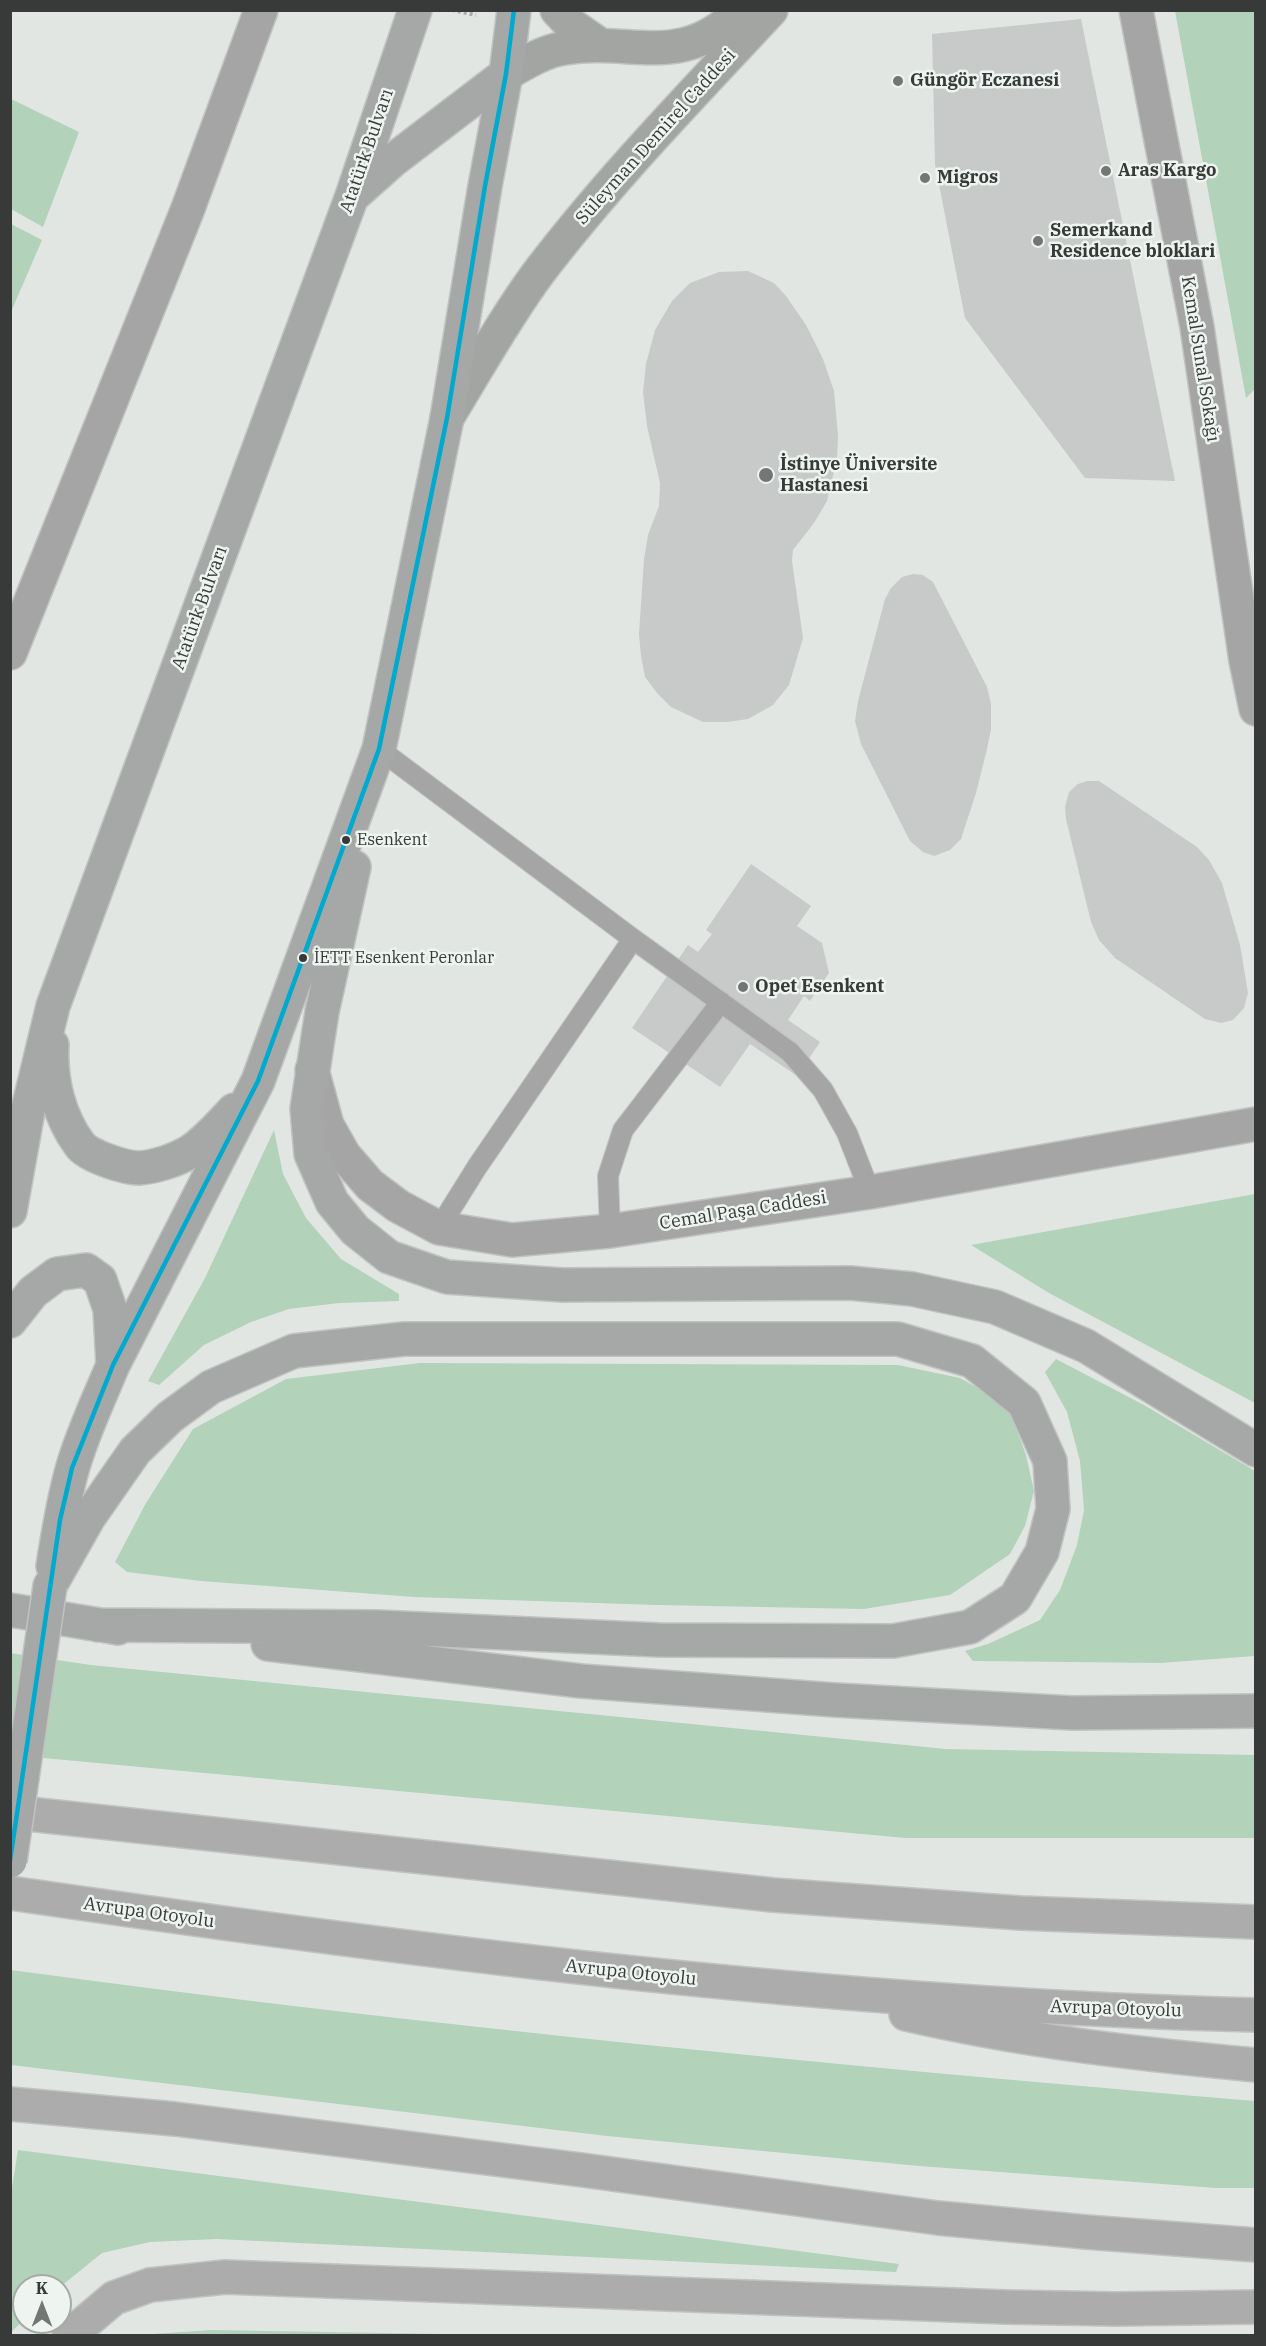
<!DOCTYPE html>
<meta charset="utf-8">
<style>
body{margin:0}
#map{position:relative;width:1266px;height:2346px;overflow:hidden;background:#e2e6e3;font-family:"IBM Plex Serif",serif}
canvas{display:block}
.frame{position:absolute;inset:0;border:12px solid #373a38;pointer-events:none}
.north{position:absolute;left:12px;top:2274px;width:60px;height:60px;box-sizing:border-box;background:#eef4ef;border:2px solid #a5aaa6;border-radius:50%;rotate:0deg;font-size:16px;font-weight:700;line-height:24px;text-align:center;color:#373a38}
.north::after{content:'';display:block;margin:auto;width:21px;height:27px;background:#737674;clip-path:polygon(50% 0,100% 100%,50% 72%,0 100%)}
</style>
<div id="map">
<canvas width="1266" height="2346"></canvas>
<div class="frame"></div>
<div class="north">K</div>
</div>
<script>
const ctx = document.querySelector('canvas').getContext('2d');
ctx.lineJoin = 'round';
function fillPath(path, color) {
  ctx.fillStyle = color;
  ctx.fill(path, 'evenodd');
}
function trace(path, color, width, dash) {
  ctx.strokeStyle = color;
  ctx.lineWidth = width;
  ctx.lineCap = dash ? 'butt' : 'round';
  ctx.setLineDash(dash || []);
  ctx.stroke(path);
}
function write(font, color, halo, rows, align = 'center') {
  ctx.font = font + ' "IBM Plex Serif",serif';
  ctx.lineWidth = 5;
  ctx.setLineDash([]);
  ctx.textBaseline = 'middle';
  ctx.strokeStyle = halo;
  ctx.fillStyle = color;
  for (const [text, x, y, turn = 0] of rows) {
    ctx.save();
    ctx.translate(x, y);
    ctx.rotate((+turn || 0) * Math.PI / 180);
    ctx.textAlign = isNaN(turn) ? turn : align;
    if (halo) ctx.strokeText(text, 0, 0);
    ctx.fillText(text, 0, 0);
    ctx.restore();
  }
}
fillPath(new Path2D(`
 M1175 11H1255L1256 388 1246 398Z
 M11 99 79 132 43 227 11 209Z
 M11 224 42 240 11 312Z
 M274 1130 283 1174 306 1218 341 1259 399 1294V1301L339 1303 289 1309 251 1322 204 1345 159 1385 148 1381 205 1278Z
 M1255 1194V1403L1049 1293 971 1245Z
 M1056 1359 1144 1405 1255 1471V1656L1160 1663 973 1661 965 1651 988 1644 1040 1620 1060 1590 1077 1545 1084 1510 1080 1461 1067 1412 1045 1372Z
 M420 1363 898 1365 960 1378 990 1395 1011 1414 1026 1455 1034 1491 1025 1526 1010 1554 950 1595 864 1609 656 1605 414 1597 201 1581 127 1572 115 1562 146 1503 193 1429 286 1379Z
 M10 1653 91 1665 946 1749 1255 1755V1838H905L11 1755Z
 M11 1970C424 2026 840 2066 1255 2101V2188H1216L919 2166 607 2136 11 2065Z
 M18 2150 899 2264 896 2272 217 2239 150 2242 102 2253 60 2287 24 2286V2320L11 2332 10 2200Z
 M212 2330 500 2335H137Z`), '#b3d2ba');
fillPath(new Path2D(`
 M1081 19 1175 481 1085 478 965 318 935 164 932 34Z
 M748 271 774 283 786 296 806 325 823 359 834 391 838 436 837 459 827 501 814 523 793 550 792 561 803 638 789 685 773 705 748 719 727 722H703L671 707 657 693 645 677 641 656 639 634 644 559 648 535 659 506 660 483 647 426 643 392 646 364 655 330 672 301 690 283 719 272Z
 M913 574 923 575 933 582 987 687 991 704V730L986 753 976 793 961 839 950 850 934 856 923 852 910 841 861 744 855 721 858 701 885 599 891 588 902 577Z
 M1087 781H1099L1197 847 1209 860 1222 883 1240 945 1248 993 1244 1008 1233 1020 1221 1023 1205 1019 1115 958 1099 940 1091 922 1066 819 1065 807 1069 792 1078 784Z
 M751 864 811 906 797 926 822 943 829 973 810 1001 804 996 788 1020 820 1042 797 1076 750 1044 720 1087 632 1028 688 945 698 952 712 934 706 930Z`), '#c7cac8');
const lane = new Path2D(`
 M379 749 633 939 477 1167 439 1228
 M633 939 790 1052 823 1090 847 1133 870 1192
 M610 1231 608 1176 623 1130 721 1002`);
const street = new Path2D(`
 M1136 10 1197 327 1246 661 1256 709
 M10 653 187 211 261 10
 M312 1070 327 1125 344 1155 370 1185 398 1206 439 1228 512 1240 610 1231 870 1192 1256 1124`);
const secondary = new Path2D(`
 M557 10 570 24 599 44
 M506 74C525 63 544 51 565 48 633 37 682 71 741 10
 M447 418C477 369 505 318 539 272 610 179 691 96 771 10`);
const primary = new Path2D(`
 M355 194 392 161 506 74
 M354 867 322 1012 307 1109 311 1154 332 1202 355 1230 389 1257 447 1277 563 1285 850 1283 912 1289 995 1307 1086 1346 1256 1450
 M52 1045C50 1080 59 1117 80 1145 88 1156 125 1168 139 1168 155 1167 177 1160 191 1151 207 1140 221 1124 234 1110
 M10 1211 29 1105 53 1006 352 196 415 10
 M10 1321 33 1292 57 1274 86 1270 100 1280 110 1309 113 1365
 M53 1566C58 1534 63 1502 72 1470 82 1434 99 1399 113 1365L258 1081 379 749 447 418 485 186 506 74 514 10
 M50 1586 89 1517 135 1451 170 1417 211 1387 294 1351 404 1339H898L972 1361 1024 1403 1050 1461 1053 1509 1042 1552 1015 1598 970 1627 893 1641 659 1640 377 1627 98 1625
 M10 1610 118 1628
 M268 1644 581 1681 835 1700 1073 1713 1256 1711`);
const highway = new Path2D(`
 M10 1812 773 1895 1020 1913 1256 1922
 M10 1893C423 1953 838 2005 1256 2015
 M906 2014C1022 2041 1138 2054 1256 2065
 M10 2104 175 2119 582 2170 938 2218 1086 2232 1256 2245
 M69 2336 114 2298 150 2285 225 2277 1005 2307 1116 2309 1256 2307`);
trace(lane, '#c1c3c1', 22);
trace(street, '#c1c3c1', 36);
trace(secondary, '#c1c3c1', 36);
trace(primary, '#c1c3c1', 36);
trace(highway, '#c1c3c1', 36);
trace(new Path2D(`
 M452 10 476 15`), '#a9aaa9', 4, [3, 3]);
trace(lane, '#a4a5a4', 20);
trace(street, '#a4a5a4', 33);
trace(secondary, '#a2a5a2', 33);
trace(primary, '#a6a8a7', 33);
trace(highway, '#abacab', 33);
const primaryBridge = new Path2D(`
 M10 1861 50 1586`);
trace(primaryBridge, '#c1c3c1', 36, []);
trace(primaryBridge, '#a6a8a7', 33);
trace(new Path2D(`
 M10 1861 60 1520 72 1468 113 1365 258 1081 379 749 447 418 485 186 506 74 514 10`), '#00a9ce', 4.5);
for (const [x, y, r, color] of [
 [898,81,6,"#737674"],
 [1106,171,6,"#737674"],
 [925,178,6,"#737674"],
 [1038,241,6,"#737674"],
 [766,475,8,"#737674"],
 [346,840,5,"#373a38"],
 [303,958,5,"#373a38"],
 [743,987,6,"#737674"]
]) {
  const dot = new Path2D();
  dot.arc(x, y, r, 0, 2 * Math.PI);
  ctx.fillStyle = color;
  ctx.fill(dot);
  trace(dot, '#eef4ef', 2);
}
write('16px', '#373a38', '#eef4ef', [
 ["Esenkent",357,840],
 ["İETT Esenkent Peronlar",314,958]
], 'left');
write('bold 18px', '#373a38', '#eef4ef', [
 ["Güngör Eczanesi",910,81],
 ["Aras Kargo",1118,171],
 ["Migros",937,178],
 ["Semerkand",1050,231],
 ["Residence bloklari",1050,252],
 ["İstinye Üniversite",780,465],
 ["Hastanesi",780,486],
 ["Opet Esenkent",755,987]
], 'left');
write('18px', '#373a38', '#eef4ef', [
 ["Süleyman Demirel Caddesi",656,137,-48],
 ["Atatürk Bulvarı",367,151,-71],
 ["Kemal Sunal Sokağı",1200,359,81],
 ["Atatürk Bulvarı",200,608,-70],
 ["Cemal Paşa Caddesi",743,1211,-9],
 ["Avrupa Otoyolu",149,1913,8],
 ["Avrupa Otoyolu",631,1973,6],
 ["Avrupa Otoyolu",1116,2009,2]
]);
</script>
